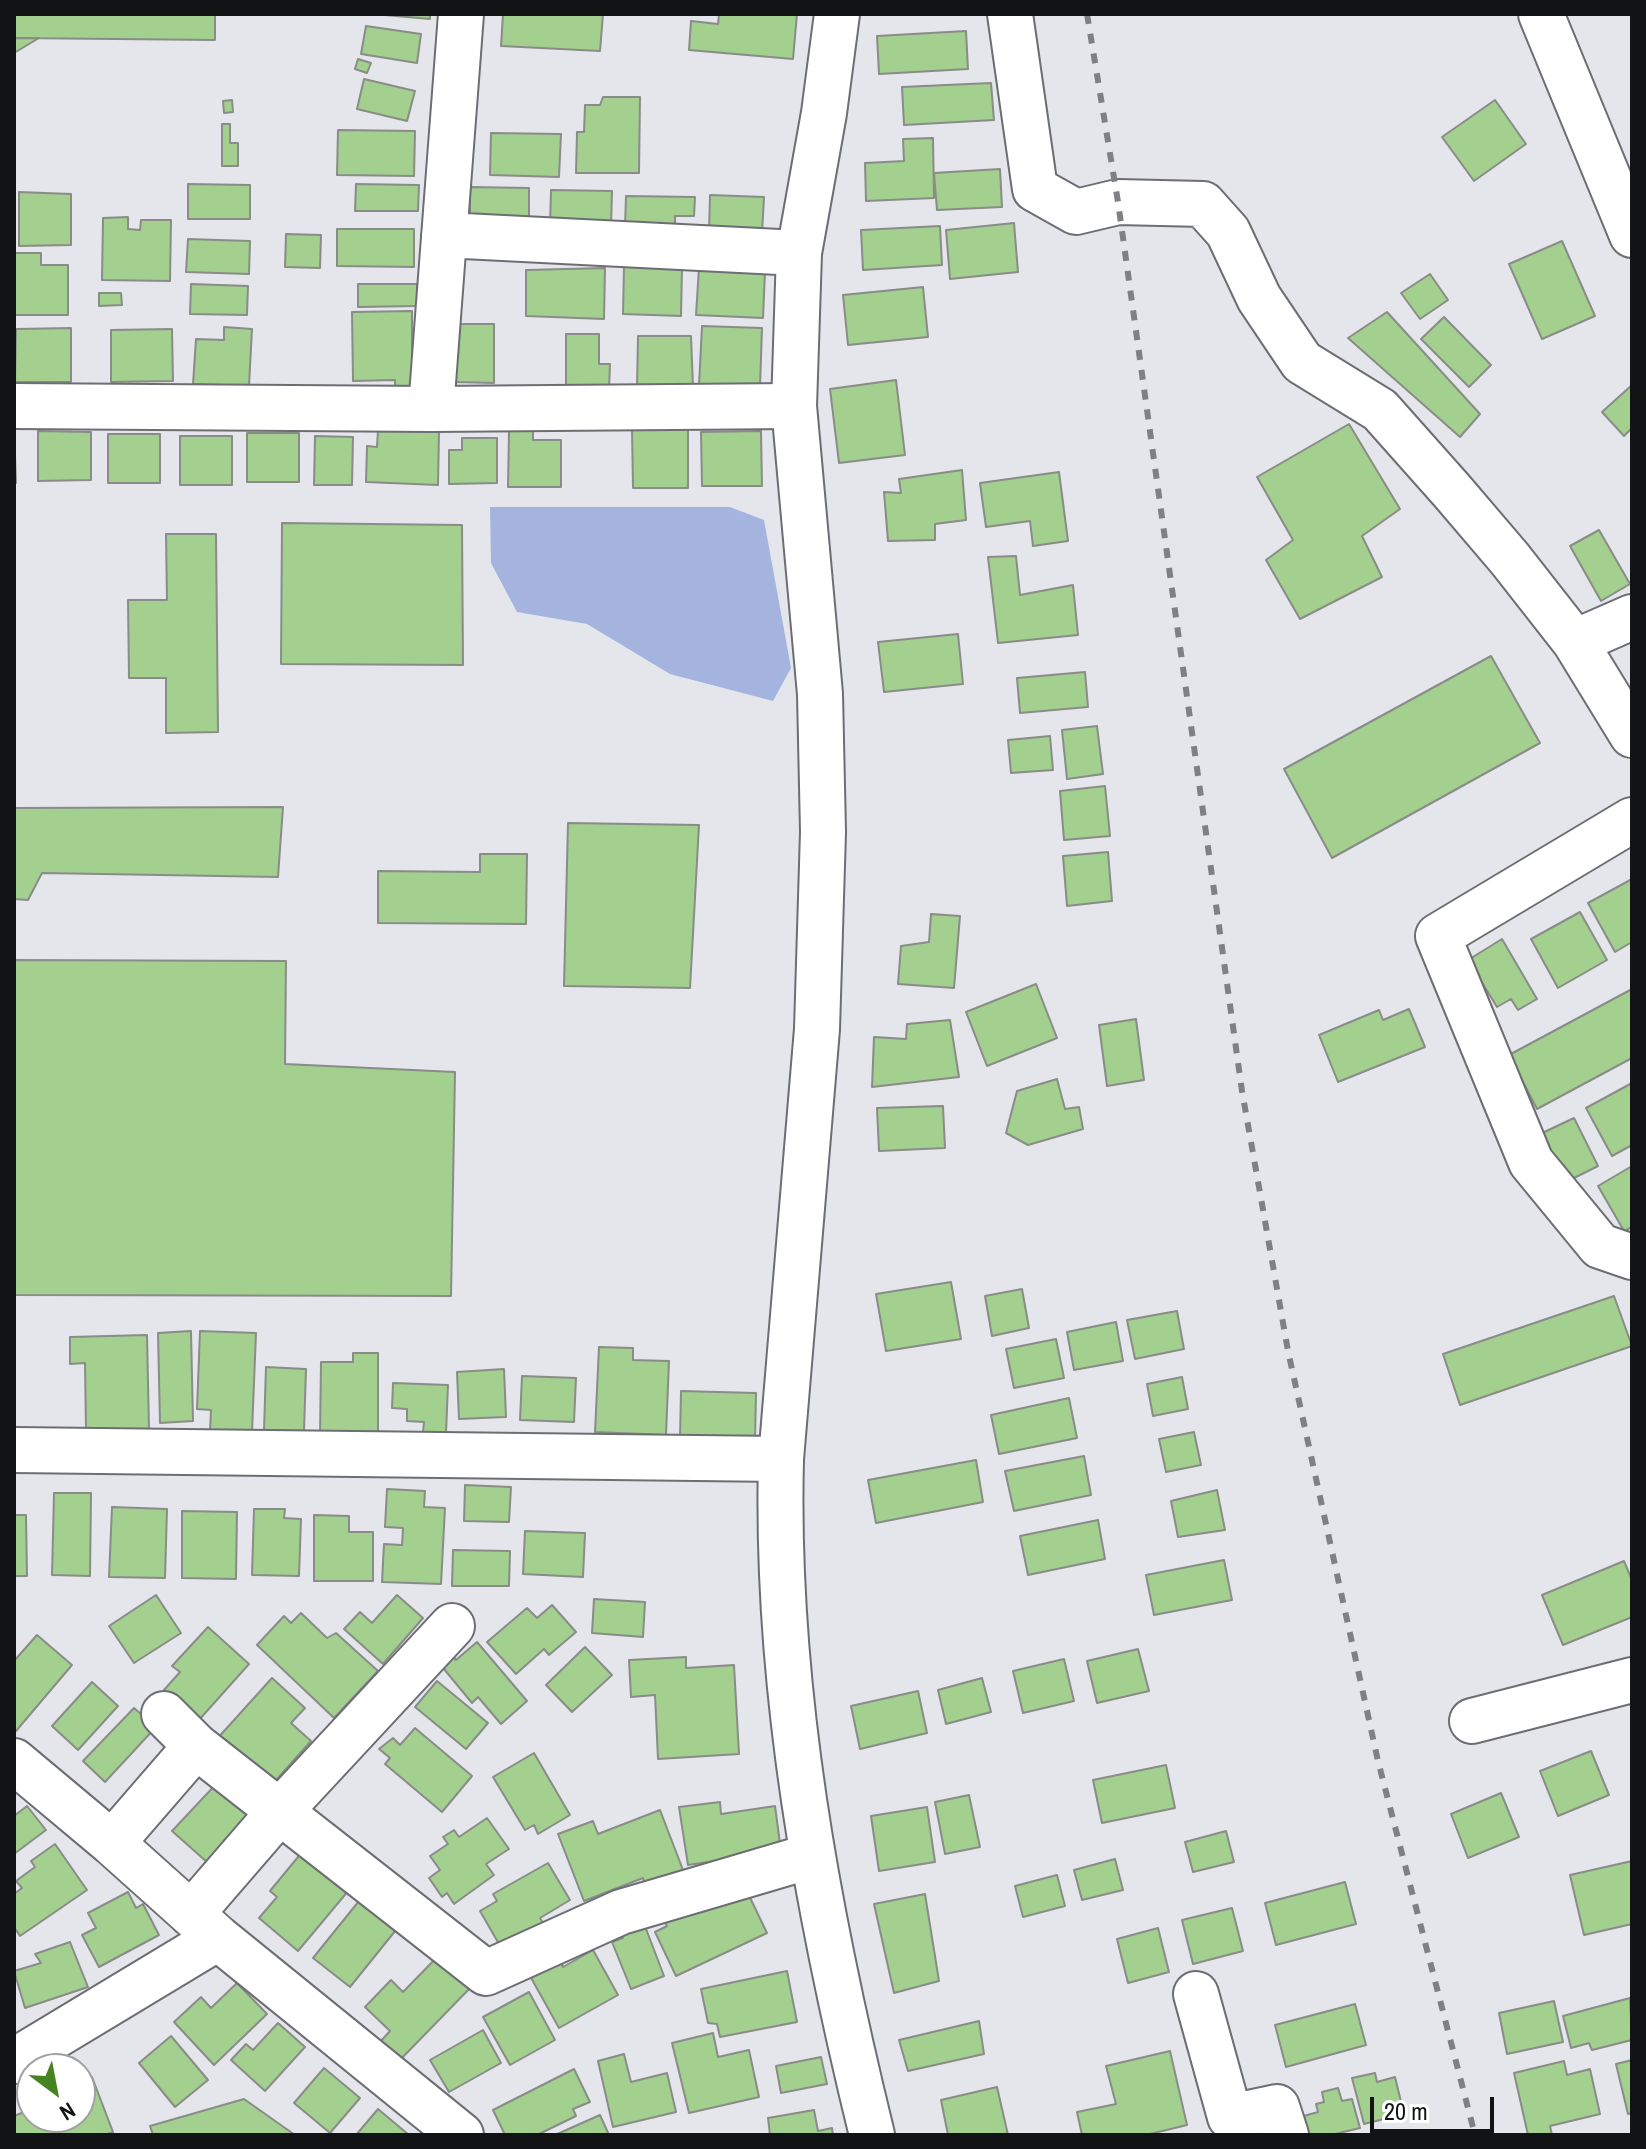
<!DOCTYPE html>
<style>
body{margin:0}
#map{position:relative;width:1646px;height:2149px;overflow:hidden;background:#e4e6ec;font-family:"Archivo Narrow",sans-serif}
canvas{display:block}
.frame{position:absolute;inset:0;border:16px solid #121314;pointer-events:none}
.north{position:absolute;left:16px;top:2053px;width:80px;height:80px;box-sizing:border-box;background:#fff;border:2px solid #a0a1a1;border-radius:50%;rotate:148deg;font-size:22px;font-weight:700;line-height:32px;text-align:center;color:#121314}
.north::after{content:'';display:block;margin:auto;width:28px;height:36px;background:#478321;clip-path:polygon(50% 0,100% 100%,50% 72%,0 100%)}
.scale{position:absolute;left:1370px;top:2097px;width:124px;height:36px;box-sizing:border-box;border:4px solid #121314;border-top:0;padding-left:10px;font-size:24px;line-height:28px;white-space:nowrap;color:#121314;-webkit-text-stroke:6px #fff;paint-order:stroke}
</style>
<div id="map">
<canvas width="1646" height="2149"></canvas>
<div class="frame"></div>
<div class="north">N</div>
<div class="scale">20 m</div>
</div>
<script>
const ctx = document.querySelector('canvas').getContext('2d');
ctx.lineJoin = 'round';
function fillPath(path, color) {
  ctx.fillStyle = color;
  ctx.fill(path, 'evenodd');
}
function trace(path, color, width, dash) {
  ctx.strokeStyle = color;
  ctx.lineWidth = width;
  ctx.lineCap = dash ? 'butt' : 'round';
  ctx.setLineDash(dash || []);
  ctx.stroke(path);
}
fillPath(new Path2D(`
 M490 507H730L764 520 791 668 773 701 670 674 587 624 517 612 491 563Z`), '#a4b4df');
const building = new Path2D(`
 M14 14H215V40L14 38Z
 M373 14H430V19Z
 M503 14H603L600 51 501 46Z
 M719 14H797L793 59 689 50 691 21 718 24Z
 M366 26 421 34 417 63 361 54Z
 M966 31 968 69 879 74 877 36Z
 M14 38H39L14 53Z
 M358 59 371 63 367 73 355 69Z
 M364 79 415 91 407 121 357 109Z
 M991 83 994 120 904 125 902 87Z
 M603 97H640L639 173H576L577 132H584L585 105H600Z
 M232 100 233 112 224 113 223 101Z
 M1495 100 1526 144 1474 181 1442 137Z
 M222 124H230V143H238V166H222Z
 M338 130 415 131 414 176 337 175Z
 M491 133 561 134 559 177 490 175Z
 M933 138 934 198 866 201 865 163 904 161 903 139Z
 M1000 169 1002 207 937 210 934 173Z
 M188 184 250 185V219H188Z
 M356 184 419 185 418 211H355Z
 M470 187 529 188V223L470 222Z
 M551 190 612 191 611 227 550 226Z
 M19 192 71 194V245L19 246Z
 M710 195 764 197 762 234 709 232Z
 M626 196 695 197 694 216H675V227H625Z
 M128 217V229L140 230 141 220H171L170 281 102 280 103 218Z
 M1014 223 1018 272 950 279 946 230Z
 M940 226 942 265 863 270 861 230Z
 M337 229H414V267L337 266Z
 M286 234 321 235 320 268 285 267Z
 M188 239 250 241 249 274 186 272Z
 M1562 241 1595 316 1542 339 1509 264Z
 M15 253H41V265H68V315H15Z
 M624 266 682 268 681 316 623 314Z
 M699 267 765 271 763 318 696 315Z
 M605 268 604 319 526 316V270Z
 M1430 274 1448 300 1420 319 1401 293Z
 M191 284 248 286 247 315 190 314Z
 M358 284H417V306L358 307Z
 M923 287 928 337 848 345 843 295Z
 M99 293H121L122 305 99 306Z
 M412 311V387H395V380L353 381 352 312Z
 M1387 312 1480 414 1460 437 1348 338Z
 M1444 317 1491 365 1469 387 1421 339Z
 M454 324H494V383L453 382Z
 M702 326 762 328 760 387 699 385Z
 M224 327 252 329 249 386 193 384 196 339 224 340Z
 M71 328V382H15L16 329Z
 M172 329 173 381 111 382V330Z
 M566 334H599V364H610L609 389H566Z
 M638 336H691L693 387 637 388Z
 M896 380 905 455 839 463 830 389Z
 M1632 385V428L1624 436 1602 412Z
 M1349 424 1400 509 1362 536 1382 577 1300 619 1266 560 1293 540 1257 477Z
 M14 428 16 483H14Z
 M632 429H688V488H633Z
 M378 430 439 431 438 485 366 482 367 446 377 447Z
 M509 430H533V440H561V487H508Z
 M38 431 91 432V480L38 481Z
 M761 431 762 486H702L701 432Z
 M247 433H299V482H247Z
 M108 434H160V483H108Z
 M180 436H232V485H180Z
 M315 436 353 437 352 485H314Z
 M462 438H497V483L449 484V450H462Z
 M962 470 966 520 935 524V540L888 541 884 492 901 493 899 479Z
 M1059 472 1068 541 1033 546 1030 521 986 527 980 483Z
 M282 523 462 525 463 665 281 664Z
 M1599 530 1630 584 1601 601 1570 546Z
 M166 534H216L218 732 166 733V678H129L128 600H167Z
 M1016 556 1020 595 1073 585 1078 635 998 643 988 557Z
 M958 634 963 684 884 692 878 642Z
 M1491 656 1540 743 1332 858 1284 769Z
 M1085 672 1088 707 1020 713 1017 678Z
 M1097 726 1103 774 1067 779 1062 730Z
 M1050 736 1053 770 1011 773 1008 740Z
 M1105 786 1110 836 1064 840 1060 791Z
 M283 807 278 877 42 873 28 900 14 899V808Z
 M568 823 699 825 690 988 564 986Z
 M1108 852 1112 901 1067 906 1063 856Z
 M480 854H527L526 924 378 923V871L480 872Z
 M1632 879V942L1615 952 1588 903Z
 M1580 912 1607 960 1558 988 1531 939Z
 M931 914 960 916 954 988 898 984 901 946 929 942Z
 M1502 939 1537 999 1518 1010 1511 999 1497 1007 1468 960Z
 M14 960 286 961 285 1064 455 1072 451 1296 14 1295Z
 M1036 984 1057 1038 987 1066 966 1012Z
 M1632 989V1058L1537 1109 1509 1055Z
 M1409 1009 1425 1047 1338 1082 1319 1035 1379 1010 1383 1020Z
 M1136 1019 1144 1080 1107 1086 1099 1025Z
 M950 1020 959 1077 872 1087 874 1037 906 1039 907 1024Z
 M1057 1079 1065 1109 1079 1107 1083 1129 1028 1145 1006 1133 1017 1091Z
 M1632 1083V1145L1612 1156 1586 1108Z
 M943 1106 945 1148 879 1151 877 1108Z
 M1574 1118 1598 1166 1562 1184 1538 1135Z
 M1632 1166V1227L1624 1231 1598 1186Z
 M951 1282 961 1339 886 1351 876 1294Z
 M1022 1289 1029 1328 992 1336 985 1296Z
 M1614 1296 1632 1346 1460 1405 1443 1354Z
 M1177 1311 1184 1349 1135 1359 1127 1320Z
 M1116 1322 1123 1361 1074 1370 1067 1332Z
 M191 1331 193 1421 160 1423 158 1333Z
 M200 1331 256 1333 252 1432 210 1431 211 1410 197 1409Z
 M147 1335 149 1429 86 1431 85 1363 70 1364V1337Z
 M1056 1339 1064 1378 1014 1388 1006 1349Z
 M599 1347 633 1348V1360L669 1361 666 1435 595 1432Z
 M353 1353H378V1436H320L321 1362H353Z
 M266 1367 306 1369 304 1431 264 1430Z
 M504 1369 506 1417 459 1419 457 1372Z
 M522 1376 576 1378 574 1422 520 1420Z
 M1182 1377 1188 1409 1153 1416 1147 1384Z
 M393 1383 448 1385 446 1433 423 1432 424 1422 407 1421V1409L392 1408Z
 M681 1391 756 1393 755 1440 680 1438Z
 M1069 1398 1077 1438 999 1454 991 1415Z
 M1194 1432 1201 1465 1166 1472 1159 1439Z
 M1084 1456 1091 1495 1014 1511 1005 1471Z
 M976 1460 983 1502 876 1523 868 1480Z
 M465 1485 511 1487 509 1522 464 1521Z
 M387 1489 425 1491 424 1507 445 1508 441 1584 382 1582 384 1544 402 1545 403 1528 385 1527Z
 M1217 1490 1225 1530 1178 1537 1171 1501Z
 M54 1493H91L90 1576 52 1575Z
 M112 1507 167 1509 165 1578 109 1577Z
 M254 1509H285L284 1518 301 1519 299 1576 252 1575Z
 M182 1511 237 1512 236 1579 182 1578Z
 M14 1515H26L27 1576H14Z
 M314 1515 349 1516V1532H373V1581H314Z
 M1098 1520 1105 1559 1028 1575 1020 1536Z
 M525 1531 585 1533 583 1577 523 1574Z
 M453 1550 510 1551 509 1586H452Z
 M1224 1560 1232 1600 1154 1615 1146 1575Z
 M1624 1561 1632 1580V1617L1563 1645 1542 1595Z
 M156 1595 181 1633 134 1663 109 1626Z
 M397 1595 423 1618 383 1664 344 1629 360 1612 372 1623Z
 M594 1599 645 1602 643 1637 592 1633Z
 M552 1605 576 1632 549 1655 544 1649 516 1674 487 1642 527 1608 537 1618Z
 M301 1613 327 1638 336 1633 378 1671 334 1718 257 1645 284 1616 291 1623Z
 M208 1627 249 1664 199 1720 164 1690 180 1672 172 1666Z
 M37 1635 72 1665 16 1731 14 1729V1661Z
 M477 1642 527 1701 501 1724 478 1697 472 1703 439 1663 451 1654 456 1660Z
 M585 1647 612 1675 572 1712 546 1685Z
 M1138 1649 1149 1691 1097 1703 1087 1661Z
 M686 1657V1668L734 1665 739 1754 658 1759 655 1695 631 1697 629 1660Z
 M1064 1659 1074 1701 1023 1713 1013 1671Z
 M272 1678 305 1708 291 1723 311 1741 269 1788 216 1740Z
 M982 1678 991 1712 946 1724 938 1690Z
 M437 1681 488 1723 466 1749 415 1707Z
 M92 1682 118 1706 78 1750 52 1726Z
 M918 1691 927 1733 860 1749 851 1706Z
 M134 1708 156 1727 105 1782 83 1761Z
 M415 1728 472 1776 442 1812 385 1764 390 1758 379 1749 393 1738 400 1745Z
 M1591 1751 1609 1795 1558 1816 1540 1771Z
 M534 1753 570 1815 538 1834 534 1825 525 1830 493 1777Z
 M1166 1765 1175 1808 1102 1823 1093 1780Z
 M219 1781 255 1813 208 1863 172 1831Z
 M1501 1793 1519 1837 1468 1858 1451 1814Z
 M969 1795 980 1847 945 1854 935 1802Z
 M720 1802 721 1814 775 1806 781 1851 688 1865 679 1807Z
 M27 1806 46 1830 14 1854V1816Z
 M927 1807 935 1862 879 1871 871 1816Z
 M660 1810 683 1870 645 1885 643 1878 584 1901 558 1834 593 1821 598 1834Z
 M487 1818 509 1849 486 1864 494 1875 454 1904 447 1893 442 1897 429 1878 440 1870 430 1856 448 1844 443 1837 454 1830 459 1837Z
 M1226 1831 1234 1862 1193 1872 1185 1842Z
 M55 1844 87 1890 20 1936 14 1927V1894L22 1888 16 1881 35 1867 31 1861Z
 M307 1846 354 1884 298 1951 259 1918 277 1897 270 1891Z
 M1115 1859 1123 1890 1082 1900 1074 1870Z
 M1632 1861V1924L1584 1935 1570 1875Z
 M548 1863 570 1900 540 1918 545 1926 503 1951 480 1911 497 1901 493 1894Z
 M1057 1875 1065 1906 1023 1917 1015 1886Z
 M1345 1882 1356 1924 1276 1945 1265 1903Z
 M743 1883 767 1933 676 1976 655 1932 667 1926 661 1915Z
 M128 1892 136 1908 143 1904 159 1935 99 1967 82 1935 96 1928 88 1913Z
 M925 1894 939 1981 894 1993 874 1904Z
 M363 1896 400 1925 350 1987 313 1958Z
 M1232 1908 1243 1951 1193 1964 1182 1920Z
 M643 1921 664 1976 631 1989 612 1942 623 1938 620 1930Z
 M1158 1928 1169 1972 1128 1983 1117 1939Z
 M70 1942 88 1987 25 2008 14 1971 41 1963 35 1954Z
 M593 1950 618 1995 559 2028 530 1976 560 1960 563 1967Z
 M441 1953 474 1984 399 2061 380 2042 390 2031 365 2007 391 1980 403 1992Z
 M787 1971 797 2022 720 2037 717 2024 708 2023 701 1989Z
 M237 1983 267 2014 214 2065 174 2022 201 1997 211 2008Z
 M529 1992 555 2040 510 2065 483 2017Z
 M1630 1998 1632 2040 1592 2050 1589 2043 1571 2048 1563 2016Z
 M1554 2001 1563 2042 1507 2054 1499 2013Z
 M1355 2004 1366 2045 1286 2067 1275 2025Z
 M979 2021 984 2054 908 2071 899 2040Z
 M278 2023 305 2047 265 2091 231 2060 246 2044 253 2050Z
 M483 2030 501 2063 449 2092 430 2060Z
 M713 2033 718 2057 749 2050 759 2097 689 2113 672 2043Z
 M171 2036 208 2080 175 2107 139 2063Z
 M1170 2051 1187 2125 1146 2135H1082L1077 2112 1116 2104 1106 2066Z
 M624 2054 631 2082 667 2073 676 2112 613 2127 598 2061Z
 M821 2057 827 2084 781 2093 776 2066Z
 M1632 2060V2113L1628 2114 1616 2064Z
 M1564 2061 1567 2075 1590 2069 1600 2114 1550 2126 1552 2135H1528L1514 2073Z
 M324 2068 360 2098 330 2133 294 2103Z
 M574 2069 590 2102 573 2109 576 2116 537 2135H505L493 2110Z
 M1375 2073 1377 2082 1395 2077 1404 2114 1364 2124 1352 2078Z
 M92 2077 113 2132 105 2135H14V2116L24 2112 21 2105 32 2100V2117H80V2082Z
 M997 2087 1008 2135H948L941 2100Z
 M1338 2088 1342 2101 1352 2099 1360 2128 1331 2135H1304L1300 2117 1318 2112 1316 2104 1324 2102 1322 2092Z
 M244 2099 295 2135H153L150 2126Z
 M378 2109 409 2135H356Z
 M814 2110 818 2131 832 2128 833 2135H770L768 2118Z
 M600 2115 609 2135H555Z`);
fillPath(building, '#a3cf8f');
trace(building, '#898c87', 2);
const street = new Path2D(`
 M1010 14 1035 189 1076 212 1118 202 1203 204 1228 232 1259 298 1302 362 1380 410 1452 491 1510 559 1575 642 1632 735
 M444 235 799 253
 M14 406 431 409 794 406
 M431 409 461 14
 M1575 642 1632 617
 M1632 820 1438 936 1531 1162 1600 1246 1632 1257
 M14 1450 781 1459
 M164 1714 196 1746 486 1973 621 1912 811 1856
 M1472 1721 1632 1680
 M14 1761 112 1843 218 1938 461 2135
 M112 1843 196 1746
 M191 1914 280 1811 452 1626
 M1196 1994 1230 2117 1277 2107 1286 2135
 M14 2061 218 1938`);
const secondary = new Path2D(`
 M837 14 824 113 799 253 794 406 820 694 823 832 817 1029 781 1459C775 1687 818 1915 872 2135`);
const primary = new Path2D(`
 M1541 14 1632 235`);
trace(street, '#6c6e73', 48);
trace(secondary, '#6c6e73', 48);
trace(primary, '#6c6e73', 48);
trace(street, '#fff', 44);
trace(secondary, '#fff', 44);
trace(primary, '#fff', 44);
trace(new Path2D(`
 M1087 14 1118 202 1242 1091 1288 1351 1378 1761 1475 2135`), '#7f8084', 6, [10, 10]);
</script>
